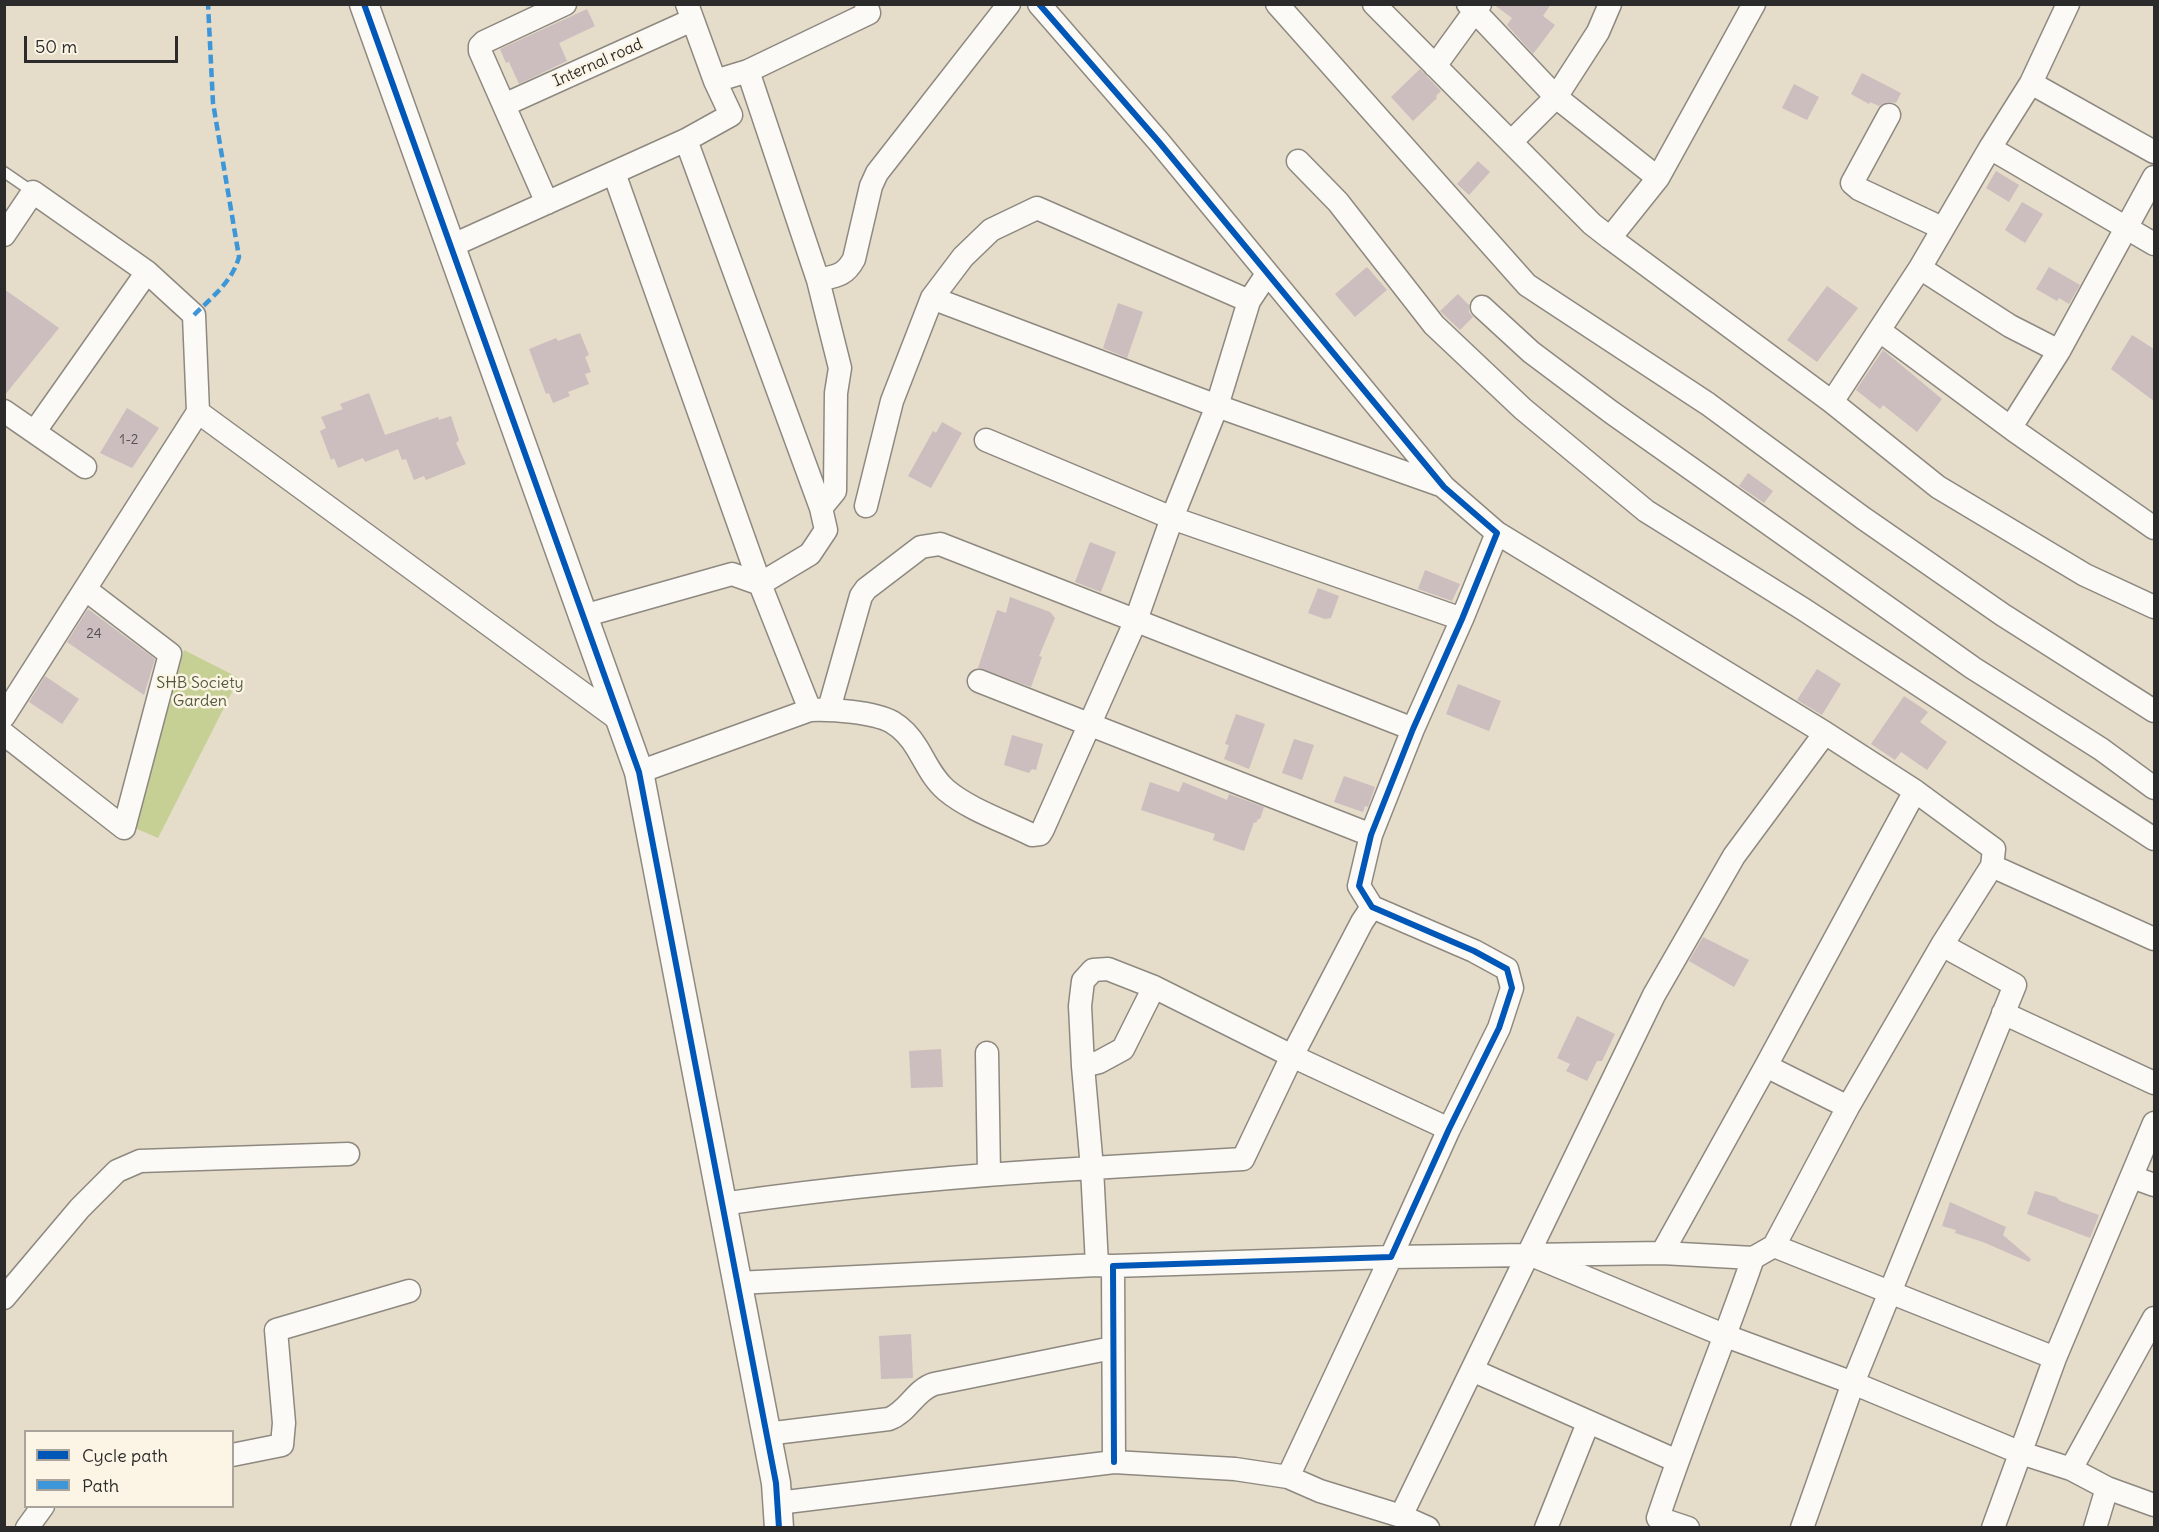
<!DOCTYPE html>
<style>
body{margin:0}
#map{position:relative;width:2159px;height:1532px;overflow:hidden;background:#e5dcc9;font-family:Delius,sans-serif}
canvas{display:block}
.frame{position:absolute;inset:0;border:6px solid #2b2b2b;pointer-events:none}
.legend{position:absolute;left:24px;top:1430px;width:210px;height:78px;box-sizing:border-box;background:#fcf5e5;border:2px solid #a8a49b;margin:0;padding:8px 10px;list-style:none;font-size:18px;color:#2b2b2b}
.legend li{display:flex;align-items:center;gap:12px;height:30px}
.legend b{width:30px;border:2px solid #a8a49b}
.scale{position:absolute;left:24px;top:36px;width:154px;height:27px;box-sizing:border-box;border:3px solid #2b2b2b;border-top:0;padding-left:8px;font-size:18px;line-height:21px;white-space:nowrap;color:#2b2b2b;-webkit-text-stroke:4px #fcf5e5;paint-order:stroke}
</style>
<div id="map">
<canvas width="2159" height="1532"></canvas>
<div class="frame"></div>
<ul class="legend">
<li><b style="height:8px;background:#0057b8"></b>Cycle path</li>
<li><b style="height:8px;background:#3c96d7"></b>Path</li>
</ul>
<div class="scale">50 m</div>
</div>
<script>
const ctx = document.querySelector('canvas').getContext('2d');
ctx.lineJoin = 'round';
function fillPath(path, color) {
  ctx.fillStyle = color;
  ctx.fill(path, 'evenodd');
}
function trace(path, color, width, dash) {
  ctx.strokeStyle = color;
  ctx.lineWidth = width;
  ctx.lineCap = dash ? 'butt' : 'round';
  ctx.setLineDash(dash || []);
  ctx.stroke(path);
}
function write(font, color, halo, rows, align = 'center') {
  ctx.font = font + ' Delius,sans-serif';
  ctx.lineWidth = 5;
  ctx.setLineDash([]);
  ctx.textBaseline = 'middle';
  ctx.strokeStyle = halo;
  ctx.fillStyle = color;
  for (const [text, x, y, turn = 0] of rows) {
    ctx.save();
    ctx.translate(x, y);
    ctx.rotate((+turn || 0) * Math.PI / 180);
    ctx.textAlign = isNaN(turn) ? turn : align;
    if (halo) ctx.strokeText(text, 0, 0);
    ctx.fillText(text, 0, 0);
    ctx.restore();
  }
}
fillPath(new Path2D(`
 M184 650 239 678 158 838 135 828Z`), '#c6d095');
fillPath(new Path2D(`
 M1493 4H1551L1543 16 1555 25 1533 54 1507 25 1512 18Z
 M587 9 595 26 559 43 567 61 519 84 509 62 506 63 500 49Z
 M1420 69 1441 91 1436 96 1437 98 1413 121 1391 97Z
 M1862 73 1901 93 1896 103 1888 102 1879 106 1870 102 1869 104 1851 94Z
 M1794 84 1819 97 1807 120 1782 108Z
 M1478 161 1490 172 1469 195 1457 184Z
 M1996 171 2019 185 2009 202 1986 188Z
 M2022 202 2043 214 2025 243 2005 230Z
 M1367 267 1387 290 1355 317 1335 294Z
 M2049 267 2080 285 2069 304 2059 298 2057 301 2036 289Z
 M1827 286 1858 308 1817 362 1787 340Z
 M4 289 59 328 4 396Z
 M1458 294 1469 305V312L1473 317 1460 330 1440 311Z
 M1118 303 1143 312 1127 358 1103 348Z
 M580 333 589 355 585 357 591 372 585 374 589 384 568 392 570 396 553 403 549 393 546 394 529 349 556 338 558 341Z
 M2132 335 2154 349V401L2111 369Z
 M1883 350 1942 399 1917 432 1883 405 1880 409 1856 390Z
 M369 393 385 435 438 417 439 420 451 416 459 440 456 443 466 464 426 480 424 476 414 480 406 459 402 460 398 449 365 462 363 458 338 468 334 458 331 460 320 431 326 428 321 417 343 409 340 404Z
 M127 408 159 428 132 468 100 453Z
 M942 422 962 433 931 488 908 476 933 431 936 433Z
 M1748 473 1773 491 1764 503 1739 486Z
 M1090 542 1116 552 1101 592 1075 582Z
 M1425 570 1460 584 1452 601 1418 589Z
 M1318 588 1339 596 1331 618 1325 619 1308 613Z
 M1010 597 1050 612 1055 618 1039 656 1042 657 1031 687 978 668 997 610 1006 613Z
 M88 609 155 659 144 695 67 642Z
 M1817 669 1841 684 1822 715 1797 700Z
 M45 676 79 699 62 724 29 702Z
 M1458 684 1501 701 1489 731 1446 714Z
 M1904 696 1928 712 1920 722 1947 742 1927 770 1901 752 1895 760 1871 744Z
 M1236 714 1265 724 1249 769 1224 759 1229 745 1225 744Z
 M1012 735 1043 744 1036 770 1032 769 1029 773 1004 765Z
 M1294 739 1314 745 1302 780 1282 773Z
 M1344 776 1375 787 1368 807 1365 806 1363 812 1334 802Z
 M1150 782 1179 792 1183 782 1227 800 1229 794 1264 807 1260 819H1258L1256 823 1254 822 1244 851 1213 840 1215 834 1141 810Z
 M1703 937 1749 960 1734 987 1689 961Z
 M1577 1016 1615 1034 1602 1061H1597L1587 1081 1566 1071 1570 1064 1557 1058Z
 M941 1049 943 1087 911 1088 909 1051Z
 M2035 1191 2056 1197 2060 1201 2099 1215 2090 1238 2027 1214Z
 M1950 1202 2006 1227 2003 1235 2031 1259 2029 1262 1983 1242 1955 1233 1956 1230 1942 1226Z
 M911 1334 913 1378 881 1379 879 1336Z`), '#ccbdbf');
const service = new Path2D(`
 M4 172 33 192`);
const minor = new Path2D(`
 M1039 4 1159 142 1444 487 1497 533 1462 619 1413 729 1371 835 1359 886 1372 907 1474 951 1507 969 1512 988 1499 1028 1449 1129 1391 1257 1113 1266 1114 1462
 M1277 4 1527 285 1708 404 1863 518 2003 615 2154 711
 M1374 4 1592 224 1610 238 1832 402 1938 487 2085 575 2154 607
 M1468 4 1556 97 1658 178 1610 238
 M1435 66 1480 4
 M715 81 748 71 869 13 866 4
 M2031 83 2154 152
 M504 105 692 20
 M1889 115 1852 183 1859 189 1942 228
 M686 140 821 508
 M1511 142 1556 97 1598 32 1610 4
 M1990 148 2154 244
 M1298 161 1338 202 1434 325 1523 409 1646 511 1803 609 2154 839
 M614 173 760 584
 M1658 178 1754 4
 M547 203 480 51V46L484 42 565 4
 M4 235 33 192 147 272 194 315 198 412
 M451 246 686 140 731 115 715 81 687 4
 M1920 268 2010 326 2059 351
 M818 280C836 276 845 276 854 259L871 186 877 173 1009 4
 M932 298 1217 406 1443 486
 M1482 307 1531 352 1611 412 1973 668 2101 749 2154 788
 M1880 331 2015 431 2154 528
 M1832 402 1920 268 1990 148 2031 83 2068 4
 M4 411 85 467
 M2011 427 2059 351 2154 177
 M35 431 147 272
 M986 440 1172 518 1462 619
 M866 506 892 401 932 298 963 257 991 230 1037 208 1249 301
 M1497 533 1825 733 1915 791 1994 849 1992 866 1942 945 1848 1107 1774 1246 1753 1258C1723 1345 1687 1430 1658 1518L1688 1528
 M583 616 732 574 760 584
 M979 681 1371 835
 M829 709 861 596 866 589 921 547 940 544 1413 729
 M810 710C831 709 874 712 892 722 902 728 911 738 917 748 926 763 933 779 946 790 970 810 1004 821 1032 835L1040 834 1043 829 1136 620 1172 518 1217 406 1249 301 1267 274
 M4 716 198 412 622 722
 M4 734 124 828 170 654 85 589
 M639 772 810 710 760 584 810 554 826 530 821 508 835 491 836 393 840 368 818 280 748 71
 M1992 866 2154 939
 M2003 1013 2154 1083
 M987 1053 989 1174
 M1083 1066 1099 1062 1123 1049 1154 987
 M1766 1066 1848 1107
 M2132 1177 2154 1185
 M722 1204C845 1186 968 1175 1092 1168L1083 1066 1080 1006 1083 981 1093 970 1108 969 1154 987 1292 1056 1449 1129
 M1774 1246 2055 1358 1993 1528
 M1662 1253 1766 1066 1915 791
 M1529 1254 1726 1336 1853 1383 2021 1453 2071 1469 2107 1488 2154 1505
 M1097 1265 1092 1168 1243 1159 1292 1056 1362 922 1372 907
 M737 1283 1097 1265 1110 1266
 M4 1298 80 1208 117 1171 140 1161 348 1154
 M2055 1358 2154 1123
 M1472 1370 1677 1461
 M766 1434 889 1419C908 1412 915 1390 934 1384L1112 1348
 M232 1455 282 1445 284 1423 276 1330 409 1291
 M2071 1469 2154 1318
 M1288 1477 1391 1257 1662 1253 1753 1258
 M778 1503 1114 1462 1235 1469 1288 1477 1320 1491 1401 1516 1428 1528
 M1401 1516 1654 995 1734 856 1825 733
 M27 1528 43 1506
 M1546 1528 1588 1423
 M1802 1528 1853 1383 2015 985 1942 945
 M2095 1528 2107 1488`);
const tertiary = new Path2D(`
 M364 4 639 772 776 1483 779 1528`);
trace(service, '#8e8980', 13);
trace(minor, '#8e8980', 25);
trace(tertiary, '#8e8980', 31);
trace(service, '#fbfaf7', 10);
trace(minor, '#fbfaf7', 22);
trace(tertiary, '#fbfaf7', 28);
trace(new Path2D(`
 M194 315C212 297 232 282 239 257L213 103 208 4`), '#3c96d7', 4.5, [9, 4.5]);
trace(new Path2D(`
 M364 4 639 772 776 1483 779 1528
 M1039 4 1159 142 1444 487 1497 533 1462 619 1413 729 1371 835 1359 886 1372 907 1474 951 1507 969 1512 988 1499 1028 1449 1129 1391 1257 1113 1266 1114 1462`), '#0057b8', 6);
write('14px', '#535050', null, [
 ["1-2",129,440],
 ["24",94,634]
]);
write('16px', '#2b2b2b', '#fcf5e5', [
 ["Internal road",598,63,-24]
]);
write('16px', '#525a3e', '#fcf5e5', [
 ["SHB Society",200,683],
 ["Garden",200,701]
]);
</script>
